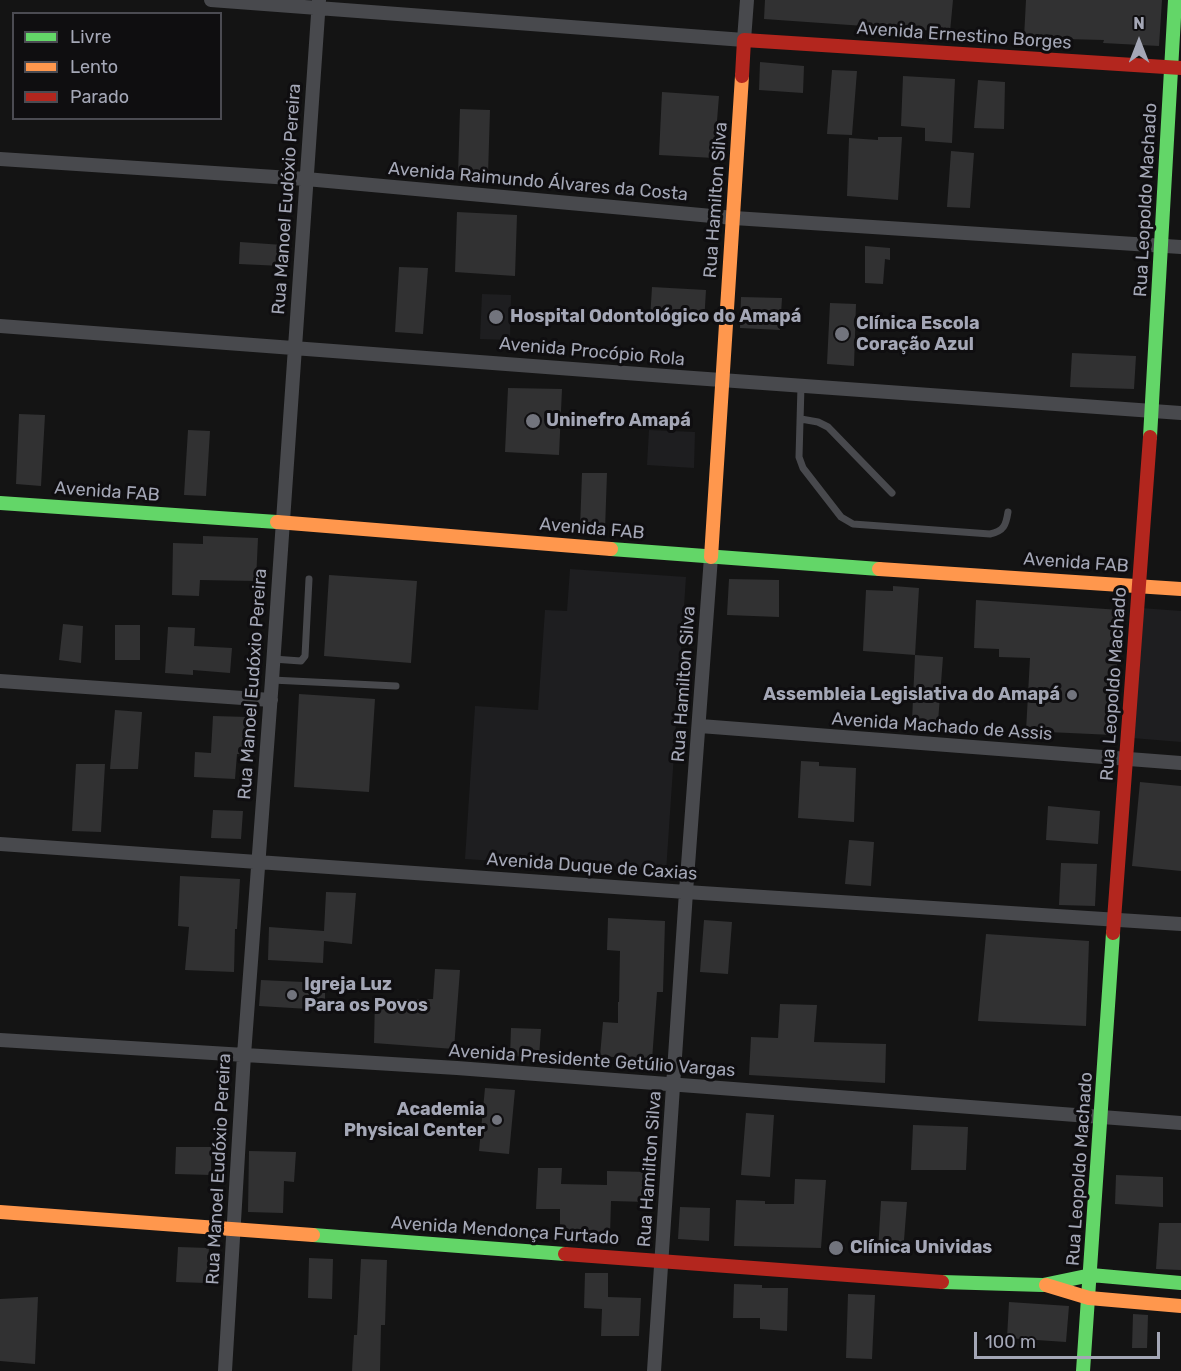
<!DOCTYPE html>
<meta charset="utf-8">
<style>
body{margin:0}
#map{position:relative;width:1181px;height:1371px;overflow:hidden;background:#141414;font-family:Rubik,sans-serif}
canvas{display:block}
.legend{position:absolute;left:12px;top:12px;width:210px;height:108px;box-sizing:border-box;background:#0f0e10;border:2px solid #4b4b52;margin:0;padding:8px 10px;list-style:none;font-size:18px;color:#a4a7b6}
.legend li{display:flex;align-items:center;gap:12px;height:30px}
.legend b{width:30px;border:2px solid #4b4b52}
.north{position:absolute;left:1109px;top:12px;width:60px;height:60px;-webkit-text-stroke:4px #0f0e10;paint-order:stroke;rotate:0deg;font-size:16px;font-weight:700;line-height:24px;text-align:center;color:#a4a7b6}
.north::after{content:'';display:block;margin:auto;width:21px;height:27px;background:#a4a7b6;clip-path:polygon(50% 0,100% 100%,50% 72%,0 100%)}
.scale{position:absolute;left:974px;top:1332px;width:186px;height:27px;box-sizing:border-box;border:3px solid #a4a7b6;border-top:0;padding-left:8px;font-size:18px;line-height:21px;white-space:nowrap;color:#a4a7b6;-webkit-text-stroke:4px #0f0e10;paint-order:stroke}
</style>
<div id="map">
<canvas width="1181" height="1371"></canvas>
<ul class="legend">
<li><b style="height:8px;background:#63d668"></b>Livre</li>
<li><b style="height:8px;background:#ff974d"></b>Lento</li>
<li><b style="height:8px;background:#b3261e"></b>Parado</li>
</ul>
<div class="north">N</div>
<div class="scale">100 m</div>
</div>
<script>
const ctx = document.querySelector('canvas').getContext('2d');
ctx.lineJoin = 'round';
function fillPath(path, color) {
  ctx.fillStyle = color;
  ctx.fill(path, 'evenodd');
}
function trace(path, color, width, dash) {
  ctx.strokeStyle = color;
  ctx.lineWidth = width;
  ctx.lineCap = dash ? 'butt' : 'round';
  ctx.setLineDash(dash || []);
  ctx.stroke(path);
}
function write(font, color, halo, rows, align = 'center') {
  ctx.font = font + ' Rubik,sans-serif';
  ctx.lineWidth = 6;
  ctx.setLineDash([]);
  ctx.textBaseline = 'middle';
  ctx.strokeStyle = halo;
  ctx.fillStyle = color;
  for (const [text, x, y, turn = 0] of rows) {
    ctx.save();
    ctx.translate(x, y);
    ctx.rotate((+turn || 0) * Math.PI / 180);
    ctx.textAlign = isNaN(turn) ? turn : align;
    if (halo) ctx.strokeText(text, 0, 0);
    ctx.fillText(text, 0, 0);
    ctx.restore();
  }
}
fillPath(new Path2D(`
 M482 294 511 295 510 340 480 339Z
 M649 430 695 432 694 468 647 465Z
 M570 569 686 577 666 872 465 859 475 706 538 710 545 610 567 611Z
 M1141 608 1181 611V742L1132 738Z`), '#1e1e20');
fillPath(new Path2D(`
 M765 0H953L950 32 764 19Z
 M1026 0H1162L1159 46 1103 43 1104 40 1024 38Z
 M760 62 804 66 803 93 759 90Z
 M832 70 857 71 852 135 827 134Z
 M903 76 955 79 952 143 925 141V128L901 126Z
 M978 80 1005 82 1004 129 974 128Z
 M662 92 719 96 714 158 659 155Z
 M460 109 490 110 488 175H458Z
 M878 137H902L898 200 847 196 849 138 878 140Z
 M951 151 974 153 970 208 947 207Z
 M457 212 517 215 515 276 455 272Z
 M240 242 283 245 282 266 239 264Z
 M865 246 890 248V260L885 259 883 284 865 283Z
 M399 267 428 268 423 334 395 332Z
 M652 287 706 290 704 323 650 320Z
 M741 297 782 298 780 330 740 328Z
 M830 303 856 304 854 366 827 364Z
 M1072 353 1136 356 1134 389 1070 387Z
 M508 388 562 389 559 455 505 452Z
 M19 414 45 415 41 486 16 484Z
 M188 430 210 431 206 496 184 495Z
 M582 473H607L605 530 580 529Z
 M203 536 258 538 256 581 200 580 199 596 172 595 173 543 203 544Z
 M329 575 417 581 411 663 324 656Z
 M729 579 779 580V617L727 615Z
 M893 586 919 588 915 655 863 651 866 590 893 591Z
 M976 600 1120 610 1113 735 1026 731 1030 658 999 657V649L974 648Z
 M63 624 83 626 81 663 59 660Z
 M115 625H140V660H115Z
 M168 627 195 628 194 646 232 648 230 673 193 670V675L165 673Z
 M915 655 943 657 938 722 912 721Z
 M299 694 375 699 369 792 294 787Z
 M115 710 142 712 138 769H110Z
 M213 716 248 717 246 754H237L235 779 194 777 195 752 211 753Z
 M801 761 819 762V766L856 768 854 822 798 818Z
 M76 764H105L101 832 72 831Z
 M1140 782 1181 786V871L1132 866Z
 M1048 806 1100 811 1098 844 1046 840Z
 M213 810 243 811 241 839 211 838Z
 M849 840 874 842 871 886 845 884Z
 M1061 863 1097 864 1095 906 1059 905Z
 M180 876 240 879 237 929H235L234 972 185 970 189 927 178 926Z
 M326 892 356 893 352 944 324 941 323 963 268 960 269 927 324 931Z
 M608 918 665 921 663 992H657L652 1060 600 1056 603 1022 618 1023V1002H619L620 951 607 950Z
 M704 920 732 922 728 974 700 972Z
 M986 934 1089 941 1086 1026 978 1021Z
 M435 969 460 970 454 1049 374 1043 375 999H433Z
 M261 980 325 983V1010L259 1006Z
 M780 1004 817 1005 814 1042 886 1044 885 1083 749 1075 751 1037 778 1038Z
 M511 1028 541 1029 539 1057 510 1056Z
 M485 1088 515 1090 509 1154 479 1151Z
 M746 1113 774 1115 770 1177 741 1175Z
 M913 1125 968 1127 966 1170H911Z
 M176 1147H211V1175L175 1174Z
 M249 1151 296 1152 294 1182 284 1181 283 1213 248 1212Z
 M538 1168H562L561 1184 607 1185V1171L648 1172 647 1202 611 1201 610 1235 560 1234V1209H536Z
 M1116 1175 1163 1177V1207L1115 1204Z
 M795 1179 826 1180 821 1248 734 1246 736 1200 765 1201V1204H794Z
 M881 1201 907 1202 903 1253 878 1251Z
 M680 1207 710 1208 709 1241 678 1239Z
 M1159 1223H1181V1270L1156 1269Z
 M178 1247 209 1248 206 1283 176 1282Z
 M309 1258 333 1259 332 1299 308 1298Z
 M361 1259 387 1260 385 1325H381L380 1371H352L354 1335H357Z
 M585 1273H608V1297L641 1298 639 1336H601L602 1309 584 1308Z
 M734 1284 762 1285V1288H788L787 1331 760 1329V1318H733Z
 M848 1294 875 1295 872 1359 846 1358Z
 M38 1297 35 1364 0 1361V1299Z
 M1009 1302 1069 1306 1066 1342 1007 1338Z
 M1133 1314 1148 1315 1147 1348H1132Z`), '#313132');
trace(new Path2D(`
 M801 386 799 457 803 468 841 517 853 524 990 534C1004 531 1006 525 1008 512
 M801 419 818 422 828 427 892 493
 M273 659 301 661 305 656 309 579
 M272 680 396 686`), '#48494d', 7);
trace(new Path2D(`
 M211 0 744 40 747 0
 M0 159 306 179 734 218 1181 247
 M0 326C394 354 787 387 1181 413
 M0 681 271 700
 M700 726 1181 763
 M0 844 686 892 1181 924
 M0 1040 457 1068 1181 1123
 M225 1371 244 1055 272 680 319 0
 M654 1371 686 892 711 557`), '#48494d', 14);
trace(new Path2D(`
 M1150 437 1175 0
 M0 503 277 522
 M611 549 879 569
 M313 1235 565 1254
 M942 1282 1043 1285 1091 1275 1181 1283
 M1083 1371 1113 933`), '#63d668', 14);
trace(new Path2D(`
 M277 522 611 549
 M711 557 742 76
 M879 569 1181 589
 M0 1212 313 1235
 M1046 1285 1089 1298 1181 1306`), '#ff974d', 14);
trace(new Path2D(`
 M742 76 744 40 1181 68
 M1113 933 1150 437
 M565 1254 942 1282`), '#b3261e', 14);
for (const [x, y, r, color] of [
 [496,317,8,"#72747d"],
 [842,334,8,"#72747d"],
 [533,421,8,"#72747d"],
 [1072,695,6,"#72747d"],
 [292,995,6,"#72747d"],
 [497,1120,6,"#72747d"],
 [836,1248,8,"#72747d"]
]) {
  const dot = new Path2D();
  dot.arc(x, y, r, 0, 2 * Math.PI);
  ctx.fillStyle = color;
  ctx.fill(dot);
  trace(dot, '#0f0e10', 2);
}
write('18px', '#a4a7b6', '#0f0e10', [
 ["Avenida Ernestino Borges",964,36,4],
 ["Avenida Raimundo Álvares da Costa",538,182,5],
 ["Rua Manoel Eudóxio Pereira",287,199,-86],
 ["Rua Hamilton Silva",716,200,-86],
 ["Rua Leopoldo Machado",1146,200,-87],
 ["Avenida Procópio Rola",592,352,5],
 ["Avenida FAB",107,492,4],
 ["Avenida FAB",592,529,5],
 ["Avenida FAB",1076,563,4],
 ["Rua Manoel Eudóxio Pereira",253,684,-86],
 ["Rua Hamilton Silva",684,684,-86],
 ["Rua Leopoldo Machado",1114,684,-86],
 ["Avenida Machado de Assis",942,727,4],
 ["Avenida Duque de Caxias",592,867,4],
 ["Avenida Presidente Getúlio Vargas",592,1061,4],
 ["Rua Manoel Eudóxio Pereira",219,1169,-87],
 ["Rua Hamilton Silva",650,1169,-86],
 ["Rua Leopoldo Machado",1080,1169,-86],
 ["Avenida Mendonça Furtado",505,1231,4]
]);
write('bold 18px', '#a4a7b6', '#0f0e10', [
 ["Hospital Odontológico do Amapá",510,317],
 ["Clínica Escola",856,324],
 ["Coração Azul",856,345],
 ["Uninefro Amapá",546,421],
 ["Assembleia Legislativa do Amapá",1060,695,"right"],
 ["Igreja Luz",304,985],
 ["Para os Povos",304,1006],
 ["Academia",485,1110,"right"],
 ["Physical Center",485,1131,"right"],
 ["Clínica Unividas",850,1248]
], 'left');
</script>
